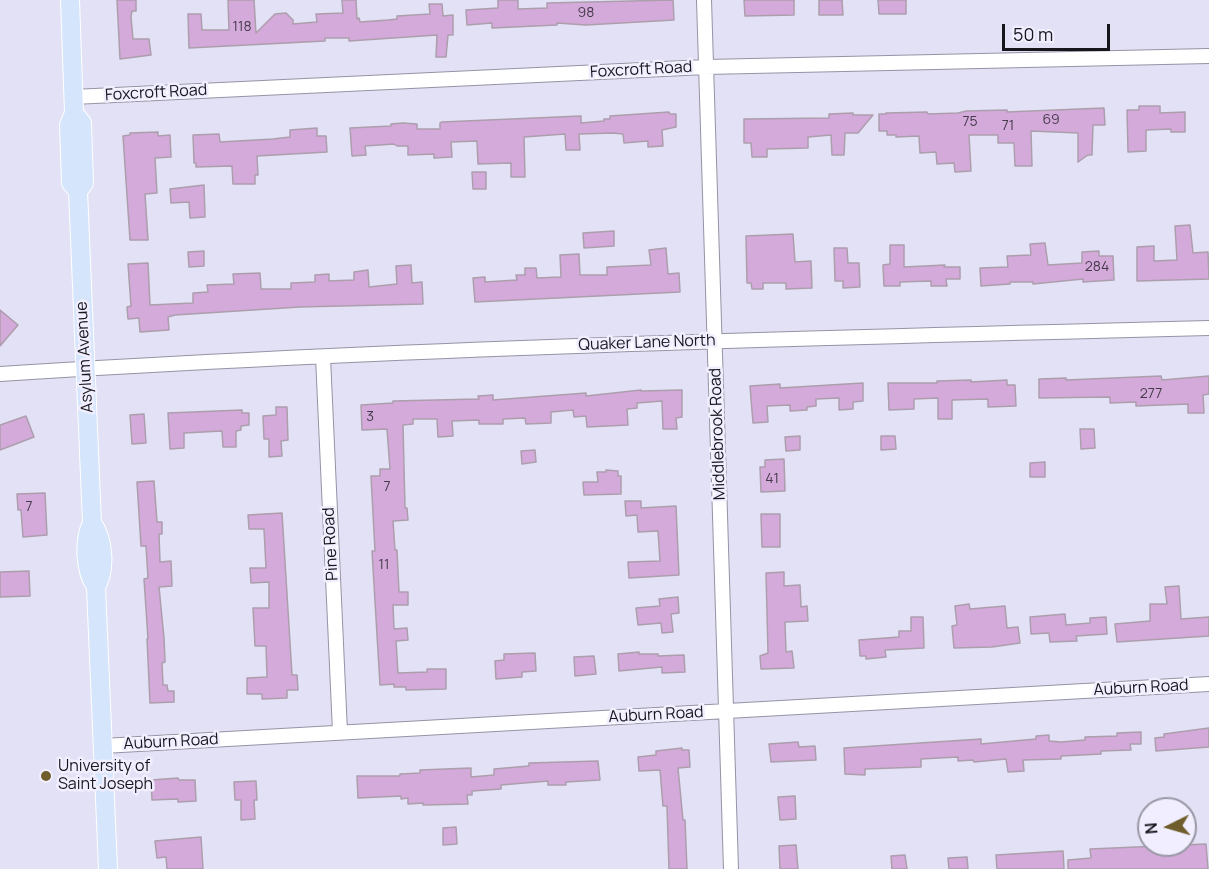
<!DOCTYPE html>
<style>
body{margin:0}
#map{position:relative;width:1209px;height:869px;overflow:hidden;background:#e3e1f5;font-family:Manrope,sans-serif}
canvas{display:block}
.north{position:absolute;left:1137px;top:797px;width:60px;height:60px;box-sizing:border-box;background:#f1efff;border:2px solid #9a98a5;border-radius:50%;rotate:265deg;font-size:16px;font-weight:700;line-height:24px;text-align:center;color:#17161d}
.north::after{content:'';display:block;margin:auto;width:21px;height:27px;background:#6f5e2c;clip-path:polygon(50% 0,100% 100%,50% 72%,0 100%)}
.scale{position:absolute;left:1002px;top:24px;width:108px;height:27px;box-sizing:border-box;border:3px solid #17161d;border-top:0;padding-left:8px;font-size:18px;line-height:21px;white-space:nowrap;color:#17161d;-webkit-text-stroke:4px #f1efff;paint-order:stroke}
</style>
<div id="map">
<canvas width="1209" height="869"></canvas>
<div class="north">N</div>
<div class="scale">50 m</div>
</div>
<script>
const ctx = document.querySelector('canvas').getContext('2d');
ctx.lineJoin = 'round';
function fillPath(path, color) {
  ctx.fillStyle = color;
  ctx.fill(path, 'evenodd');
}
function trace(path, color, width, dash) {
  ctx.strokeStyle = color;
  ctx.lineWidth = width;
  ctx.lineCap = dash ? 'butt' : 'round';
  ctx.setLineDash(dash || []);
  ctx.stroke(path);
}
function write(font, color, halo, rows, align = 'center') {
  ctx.font = font + ' Manrope,sans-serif';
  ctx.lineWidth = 5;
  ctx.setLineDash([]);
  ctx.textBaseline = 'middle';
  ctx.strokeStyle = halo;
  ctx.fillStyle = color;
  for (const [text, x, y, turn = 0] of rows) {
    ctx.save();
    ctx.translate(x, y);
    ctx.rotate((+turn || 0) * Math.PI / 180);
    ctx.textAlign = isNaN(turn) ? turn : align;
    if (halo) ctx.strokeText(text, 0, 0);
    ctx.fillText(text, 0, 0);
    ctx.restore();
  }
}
const building = new Path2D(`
 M117 0H136V11H132L131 17 133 39H149L151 55 120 59Z
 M228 0H254L256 33 275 14 286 13 293 20V24L317 22 316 14 343 13 342 0H356L357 19 359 18 360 22 388 20 397 19V16L430 14 429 4H442L443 16 453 15V35H448L446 57H436L437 35 349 41V38H325V41L189 48 188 14H201L202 30H229Z
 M498 0H518V9L547 8V3L673 0 674 20 586 25 557 23V25L492 28V23L467 25 466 10 498 8Z
 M744 0H794V15L745 16Z
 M819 0H842L843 15H819Z
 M878 0H906V14H879Z
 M1139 106H1160V113L1185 112V132H1171V129L1146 130V151L1128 152 1127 110H1139Z
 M1104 108 1105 125H1093L1092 155H1088L1078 162V133L1031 131 1032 166H1015L1014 143H998V135H969L971 171 955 172 954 163 937 164 936 152 920 153 919 136 896 137V135H887V131H879V114H886V113L927 112 928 114 958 113 966 111 1007 110V112Z
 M669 112 670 114H676V127L662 130 663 146 648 147V141L624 143 623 134 613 133 579 134 580 150H566L565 134 524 137 525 177H511V163L478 164 477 141 451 142 452 157 434 158V154L408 155V146H397L394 144 365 146 366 155 352 156 350 128 391 126V124L403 123 417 124V129H440V123L442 122 581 116V123L604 121V119H610V116Z
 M853 113V115H873L858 133H845L844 155H832L831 135 808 137V148L767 149V157H752L751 143H744V119L829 118V114Z
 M317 128V136H326L327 152 257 156 258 175H255V184H233L232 166 196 167V163H194L193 135 219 134 220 142 273 139 290 137V130Z
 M158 132V136L170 135 171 157 155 158 157 193 145 194 148 240H130L123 136 130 135V133Z
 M472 172H486V189H473Z
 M204 185 205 217 190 218 189 202 171 203 170 189Z
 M1190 225 1193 253 1208 252 1209 279 1137 281V247L1154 246V261L1177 260 1175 226Z
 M614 231V246L584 248 583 233Z
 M793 234 795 262 811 261 812 288 786 289V283H763V289H752L751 283H747L746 236Z
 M1045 243 1048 265 1082 263V252L1099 251V256H1113L1114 280 1083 282V279L1033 284V282H1010V284L981 286 980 268 1008 267 1007 256 1031 255 1030 244Z
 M890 245H904V267L945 265 944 267H960V279H946L947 286H931V281L900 282V286H884L883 265 890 264Z
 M666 248 668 274 679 273 680 292 475 302 473 278 485 277V282L517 280 516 275H525V268H536L537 278 561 277 560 255 579 254 580 275H607V267L651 265 649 250Z
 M834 248H847L848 263H859L860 287 843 288V281H835Z
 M204 251V266L189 267 188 252Z
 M148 263 150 305 193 303V293L208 292 207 285 234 284 233 274 260 273 261 289H291V283L315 282V275L329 274V281L354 280V272L368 270 369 287 397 284 396 266 411 265 412 283 422 282 423 304 300 307 175 315 168 317 169 330 140 332 139 318 128 319 127 307 131 306 128 264Z
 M0 310 18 325 0 346Z
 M1161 376 1162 380 1209 376V394L1203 395 1204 413H1188V404L1136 406V402L1110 403V397L1039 398V379L1066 378V380Z
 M971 380V382L1007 380V385H1015L1016 406 988 407V399L952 400V419H938V398L914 399V409L889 410 888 383H937V381Z
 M863 383V401L853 402V409L839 410V398L816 399V406L807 407V410L790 411V405L767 406 768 422 753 423 750 386 780 384V388Z
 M641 390V391L682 390V417L676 418 677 429H663L662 401 637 403V408L627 409 628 425 587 427 586 416 574 417 573 410 551 412V423L526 424 525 418 503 419V424H479V420L452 421 453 436 438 437 437 419H413V424L403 425 405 508H407L408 520 393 521 395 550H397L399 592H408V605H393L394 629 407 628 408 640 396 641 398 673 427 672V669H446V689L406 690V687H394V684L380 685 372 551H375L371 476H380V469H390L387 429 362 430 361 405 393 403V401L479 399 478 396 493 395V400L586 393V396Z
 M276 407H287L288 440 281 441 282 456 269 457V439H264L263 416 276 415Z
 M242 410V413H249V425L241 426V430L236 431V447H223L222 431 184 433V448L170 449 168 413Z
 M144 414 146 443 132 444 130 415Z
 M26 416 34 437 0 450V425Z
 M1080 429H1094L1095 448 1081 449Z
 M800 436V450L786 451 785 437Z
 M881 436H895L896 449 881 450Z
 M535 450 536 462 522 464 521 451Z
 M784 459 785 491 761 492 760 467H765V460Z
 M1045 462V477H1030V463Z
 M606 470 618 471V476H621V494L584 495 583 482H598L597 472H606Z
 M154 481 157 522H162V534H159L160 562 171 561 172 586 159 587 164 638 165 662 162 663 163 685H167L168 691H174V702L150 703 147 639H148L144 579 148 578 146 546H141L137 482Z
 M45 493 47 535 23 537 21 510H18L17 494Z
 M625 501H641V508L676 506 679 575 629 578 628 562 660 561 658 531 638 532 637 515 626 516Z
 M282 513 292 675H297L298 690H287V698L262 699V694H247V678L267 677 266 646H255L253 608H269V582L251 583 250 568H266L264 529H249L248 515Z
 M761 514H780V547H762Z
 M29 571 30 596 0 597V572Z
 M784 572V586L800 585 801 607 807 606 808 621 785 622 786 652 792 651 794 668 761 669 760 656 768 653 766 573Z
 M1179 586 1181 619 1209 617V636L1117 642 1115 624 1150 621V604H1167L1165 587Z
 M678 597 679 613 671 614 673 632 662 633 661 623 638 625 636 608 660 606 659 599Z
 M969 604 970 609 1005 606 1007 628 1018 627 1020 643 992 647 954 648 952 626 957 625 955 606Z
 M1065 614 1066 625 1090 623V618L1106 617 1107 634 1076 636 1077 641 1050 642 1049 633 1031 634 1030 617Z
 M911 617H923L924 648 885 650 886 657 866 659V656H860L859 640 899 637V631H911Z
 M639 652V654H658V656L684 655 685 672 662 673V667L619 671 618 654Z
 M535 653 536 671 522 672V677L496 679 495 661 504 660V654Z
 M594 656 596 674 575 676 574 657Z
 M1209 728V747L1156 751 1155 738 1164 737V734Z
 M1141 732V744H1130L1131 750 1101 751V754L1061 756V759L1023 760 1024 771 1008 772 1006 759 974 762 973 760 958 761V757L921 759V767L865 769V775L845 774 844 748 981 739V744L1036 739V736L1049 735V741L1061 742 1085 740V737L1117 736V733Z
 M798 742 799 747 815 746 816 760 771 762 769 744Z
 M682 748V750H689L690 767 678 768 683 820H685L687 869H669L667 806H663L660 770 639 771 638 757 656 755V751Z
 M598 761 600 780 566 782V785H548V781L501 785V789L472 791V795H467L468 804 423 805V803L408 804V798L401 799V796L358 798 357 776H400V774L420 773V770L471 768V777L494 775V769L529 766V763Z
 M178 778 179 780H195L196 801 178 802V799L152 800 151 780Z
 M256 781 257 800H254L255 819 241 820V800H235L234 782Z
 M795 796 796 819 780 820 778 797Z
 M456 827 457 844 443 845V828Z
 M201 837 203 869H167L166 857 157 858 155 841Z
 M1206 844 1208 869H1068V860L1091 858 1090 849Z
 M796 845 798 869H780L779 846Z
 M1063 851 1064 869H997L996 855Z
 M905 855 907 869H892L891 856Z
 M967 857 968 869H949L948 858Z`);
fillPath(building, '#d4aada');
trace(building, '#ac9ead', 1.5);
const minor = new Path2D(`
 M704 0 731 869
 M73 97 706 67 1209 56
 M323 357 340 732
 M0 374C403 348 806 338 1209 328
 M103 746 1209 684`);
const major = new Path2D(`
 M70 0 74 113 69 125 71 183 78 191
 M74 113 82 123 84 183 78 191 92 523C83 541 85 571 96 587L108 869
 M92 523C104 539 106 570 96 587`);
trace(minor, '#9593a5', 16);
trace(major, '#fff', 20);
trace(minor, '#fff', 14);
trace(major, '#d5e5fc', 18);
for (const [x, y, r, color] of [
 [46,776,6,"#6f5e2c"]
]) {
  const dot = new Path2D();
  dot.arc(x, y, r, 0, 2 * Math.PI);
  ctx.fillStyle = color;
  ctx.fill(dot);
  trace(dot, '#f1efff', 2);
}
write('14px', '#463b4c', null, [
 ["98",586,13],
 ["118",242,27],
 ["69",1051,120],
 ["75",970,122],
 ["71",1008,126],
 ["284",1097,267],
 ["277",1151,394],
 ["3",370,417],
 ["41",772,479],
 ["7",387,487],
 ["7",29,507],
 ["11",384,565]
]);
write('16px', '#17161d', '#f1efff', [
 ["Foxcroft Road",641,70,-3],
 ["Foxcroft Road",156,93,-3],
 ["Quaker Lane North",647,343,-2],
 ["Asylum Avenue",85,357,-93],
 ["Middlebrook Road",718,434,-92],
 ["Pine Road",331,544,-93],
 ["Auburn Road",1141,688,-3],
 ["Auburn Road",656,715,-3],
 ["Auburn Road",171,742,-3]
]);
write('16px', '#17161d', '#f1efff', [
 ["University of",58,767],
 ["Saint Joseph",58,785]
], 'left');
</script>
